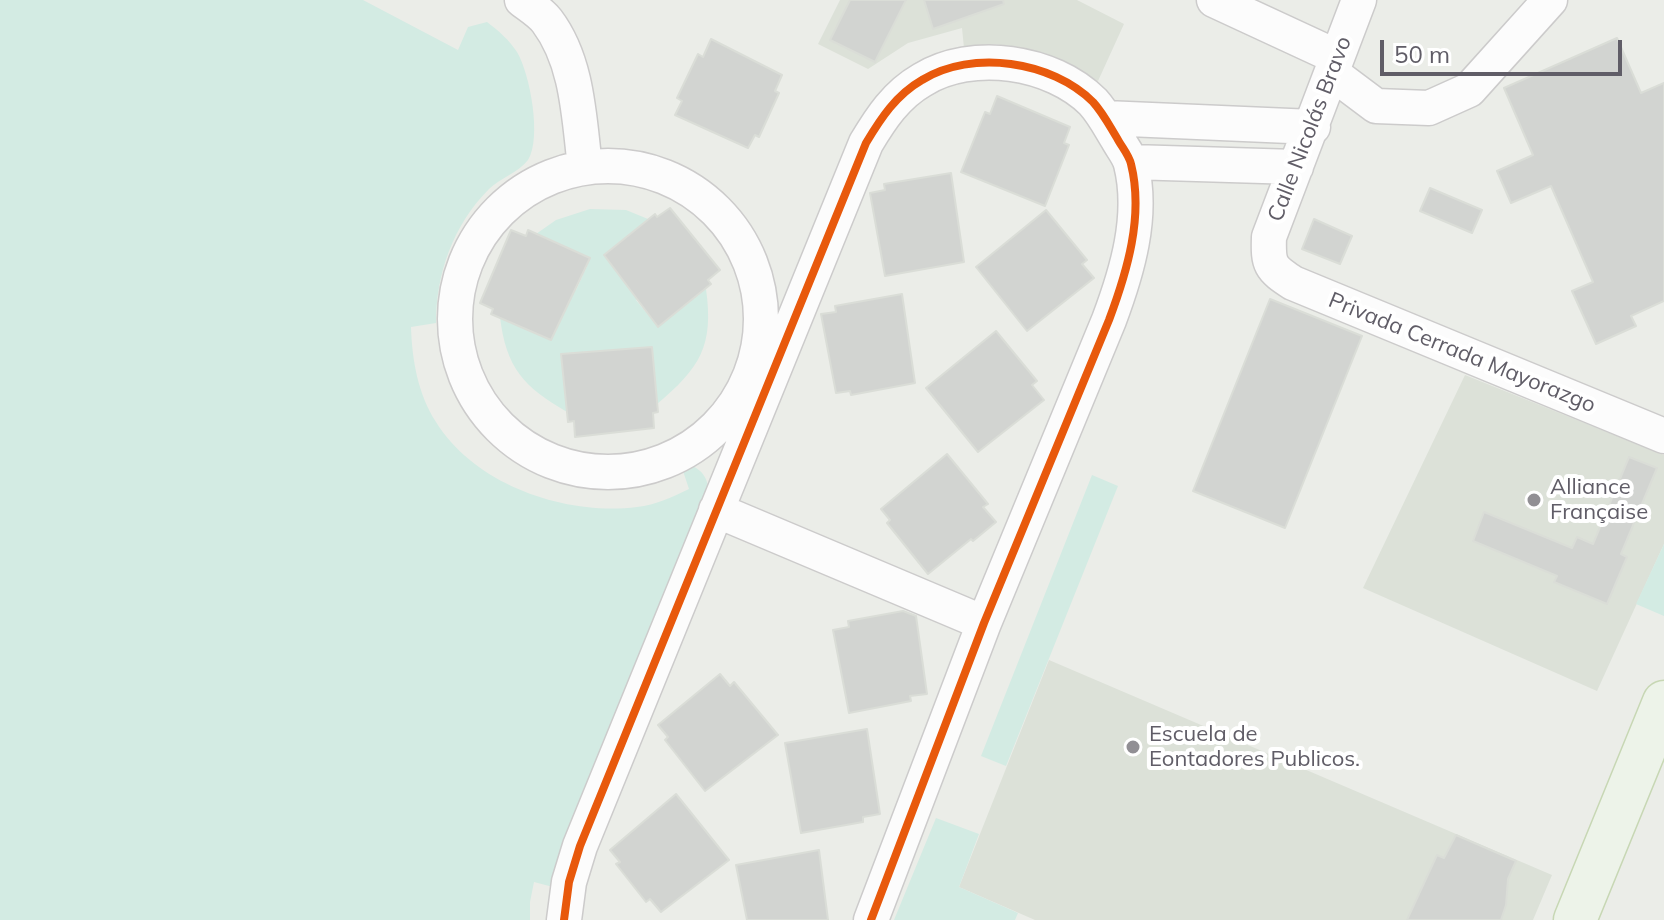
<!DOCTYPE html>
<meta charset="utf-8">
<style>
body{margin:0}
#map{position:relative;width:1664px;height:920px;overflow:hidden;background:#ebede8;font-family:Mulish,sans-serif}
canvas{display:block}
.scale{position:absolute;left:1380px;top:40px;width:242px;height:36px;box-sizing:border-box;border:4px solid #605d67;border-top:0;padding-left:10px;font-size:24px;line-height:28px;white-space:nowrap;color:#605d67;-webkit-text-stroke:6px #fff;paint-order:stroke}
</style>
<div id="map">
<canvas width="1664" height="920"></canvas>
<div class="scale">50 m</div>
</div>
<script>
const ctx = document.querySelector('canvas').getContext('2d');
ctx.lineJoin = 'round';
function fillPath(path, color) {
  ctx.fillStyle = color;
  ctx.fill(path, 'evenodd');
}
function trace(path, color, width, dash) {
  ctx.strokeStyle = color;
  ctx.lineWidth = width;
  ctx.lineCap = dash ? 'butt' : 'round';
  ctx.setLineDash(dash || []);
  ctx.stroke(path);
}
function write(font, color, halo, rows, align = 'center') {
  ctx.font = font + ' Mulish,sans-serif';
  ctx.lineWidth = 8;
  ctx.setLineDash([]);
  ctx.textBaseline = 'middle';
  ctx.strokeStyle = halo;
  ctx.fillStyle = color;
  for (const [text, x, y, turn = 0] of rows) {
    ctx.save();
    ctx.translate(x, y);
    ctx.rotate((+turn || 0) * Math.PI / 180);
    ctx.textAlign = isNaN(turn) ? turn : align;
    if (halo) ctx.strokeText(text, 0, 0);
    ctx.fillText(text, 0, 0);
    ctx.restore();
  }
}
fillPath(new Path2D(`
 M840 0H1077L1124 24 1098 81 1047 55 1019 47 995 44 964 48 962 28 908 43 868 69 818 44Z
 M1465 375 1664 455V544L1597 691 1363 588Z
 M1049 660 1552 875 1533 920H1035L959 887Z`), '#dce1d8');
fillPath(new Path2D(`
 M0 0H363L458 50 468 27 487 22C499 31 509 40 517 52 530 74 542 138 528 160 518 173 500 178 489 189 453 225 436 274 436 323L411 327C412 360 418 394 436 422 475 485 565 516 637 507 656 505 672 497 689 489L682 468 690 465C704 471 708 479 709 494L553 887 534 882 530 902V920H0Z
 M590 209 626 210 648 219 617 244 650 288 636 300 654 322 673 315 706 289C714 346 700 368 657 404L598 368 596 351 567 353 569 372 563 373 567 412C524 387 506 368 500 317L559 283 576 290 588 264 536 234 556 220Z
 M1092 475 1118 486 1006 766 981 756Z
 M1664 544V616L1636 604Z
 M936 818 979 834 959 887 1018 913 1015 920H894Z`), '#d3ebe3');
const building = new Path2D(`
 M850 0H906L875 62 830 40Z
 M924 0H1003L1004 4 933 29Z
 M1617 38 1641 93 1664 83V301L1631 316 1636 326 1596 344 1572 291 1593 282 1551 186 1511 203 1497 171 1533 155 1504 88Z
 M711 39 782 75 775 91 779 93 759 137 755 135 748 148 675 115 682 101 677 98 698 54 703 57Z
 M997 96 1070 127 1064 143 1069 145 1045 206 961 172 985 112 990 114Z
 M951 173 964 262 885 276 870 193 885 190 884 184Z
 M1430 188 1482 210 1472 233 1420 211Z
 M670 208 720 270 708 280 711 284 658 327 604 255 655 214 657 217Z
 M1046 210 1087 260 1082 264 1094 278 1027 331 976 267Z
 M1314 219 1352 236 1340 264 1302 249Z
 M511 230 526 236 528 230 590 258 551 340 491 314 493 309 480 303Z
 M902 294 915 383 851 395 850 391 836 393 821 314 836 312 835 306Z
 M1270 299 1362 336 1285 528 1193 491Z
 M996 331 1037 381 1032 385 1044 400 978 452 926 388Z
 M652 347 658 412 653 413 654 428 575 437 574 421 568 422 561 354Z
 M947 454 988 504 983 507 996 522 973 541 971 539 928 574 887 523 890 520 881 509Z
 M1629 457 1657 468 1621 554 1627 557 1607 604 1554 582 1557 576 1473 541 1484 512 1572 548 1577 537 1593 544Z
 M903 611 916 616 927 694 910 696 911 701 849 713 833 630 849 627 848 621Z
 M720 674 730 686 734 682 778 735 705 791 665 740 668 737 658 725Z
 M867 729 880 814 863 817V822L801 833 785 743Z
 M676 794 729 860 661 912 650 899 646 902 616 864 620 862 610 850Z
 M1456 835 1516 861 1508 879 1506 905 1501 920H1407L1437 855 1444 858Z
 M819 850 828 920H747L736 865Z`);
fillPath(building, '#d2d4d1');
trace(building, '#daddd7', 2);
const minor = new Path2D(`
 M522 0C530 6 541 13 547 21 578 62 579 118 585 167
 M1214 0 1337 57
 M1359 0 1269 237C1268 265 1270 268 1293 283L1664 436
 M1332 73 1376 106 1429 108 1469 90 1550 0
 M1105 118 1313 127
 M1131 162 1296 167
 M455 319a153 153 0 1 1 306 0a153 153 0 1 1-306 0Z
 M716 510 984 623
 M564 920 569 882 580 846 866 143C881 118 896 95 922 80 972 49 1052 61 1093 102 1103 113 1109 125 1117 138 1121 146 1129 155 1131 164 1144 216 1127 272 1109 320L984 623 871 920`);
const major = new Path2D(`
 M1575 920 1664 702`);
trace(minor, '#cccbcb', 37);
trace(major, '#c7d7b4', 45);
trace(minor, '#fcfcfc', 34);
trace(major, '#edf3e9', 42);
trace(new Path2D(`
 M564 920 569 882 580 846 866 143C881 118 896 95 922 80 972 49 1052 61 1093 102 1103 113 1109 125 1117 138 1121 146 1129 155 1131 164 1144 216 1127 272 1109 320L984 623 871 920`), '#e8590c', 8);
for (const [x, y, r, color] of [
 [1534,500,8,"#918f94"],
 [1133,747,8,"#918f94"]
]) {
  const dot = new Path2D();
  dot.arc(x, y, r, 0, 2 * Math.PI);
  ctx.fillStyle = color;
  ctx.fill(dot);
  trace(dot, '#fff', 3);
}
write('22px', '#605d67', '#fff', [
 ["Calle Nicolás Bravo",1310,129,-69],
 ["Privada Cerrada Mayorazgo",1462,353,22]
]);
write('22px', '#605d67', '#fff', [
 ["Alliance",1550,487],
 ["Française",1550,512],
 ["Escuela de",1149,734],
 ["Eontadores Publicos.",1149,759]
], 'left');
</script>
